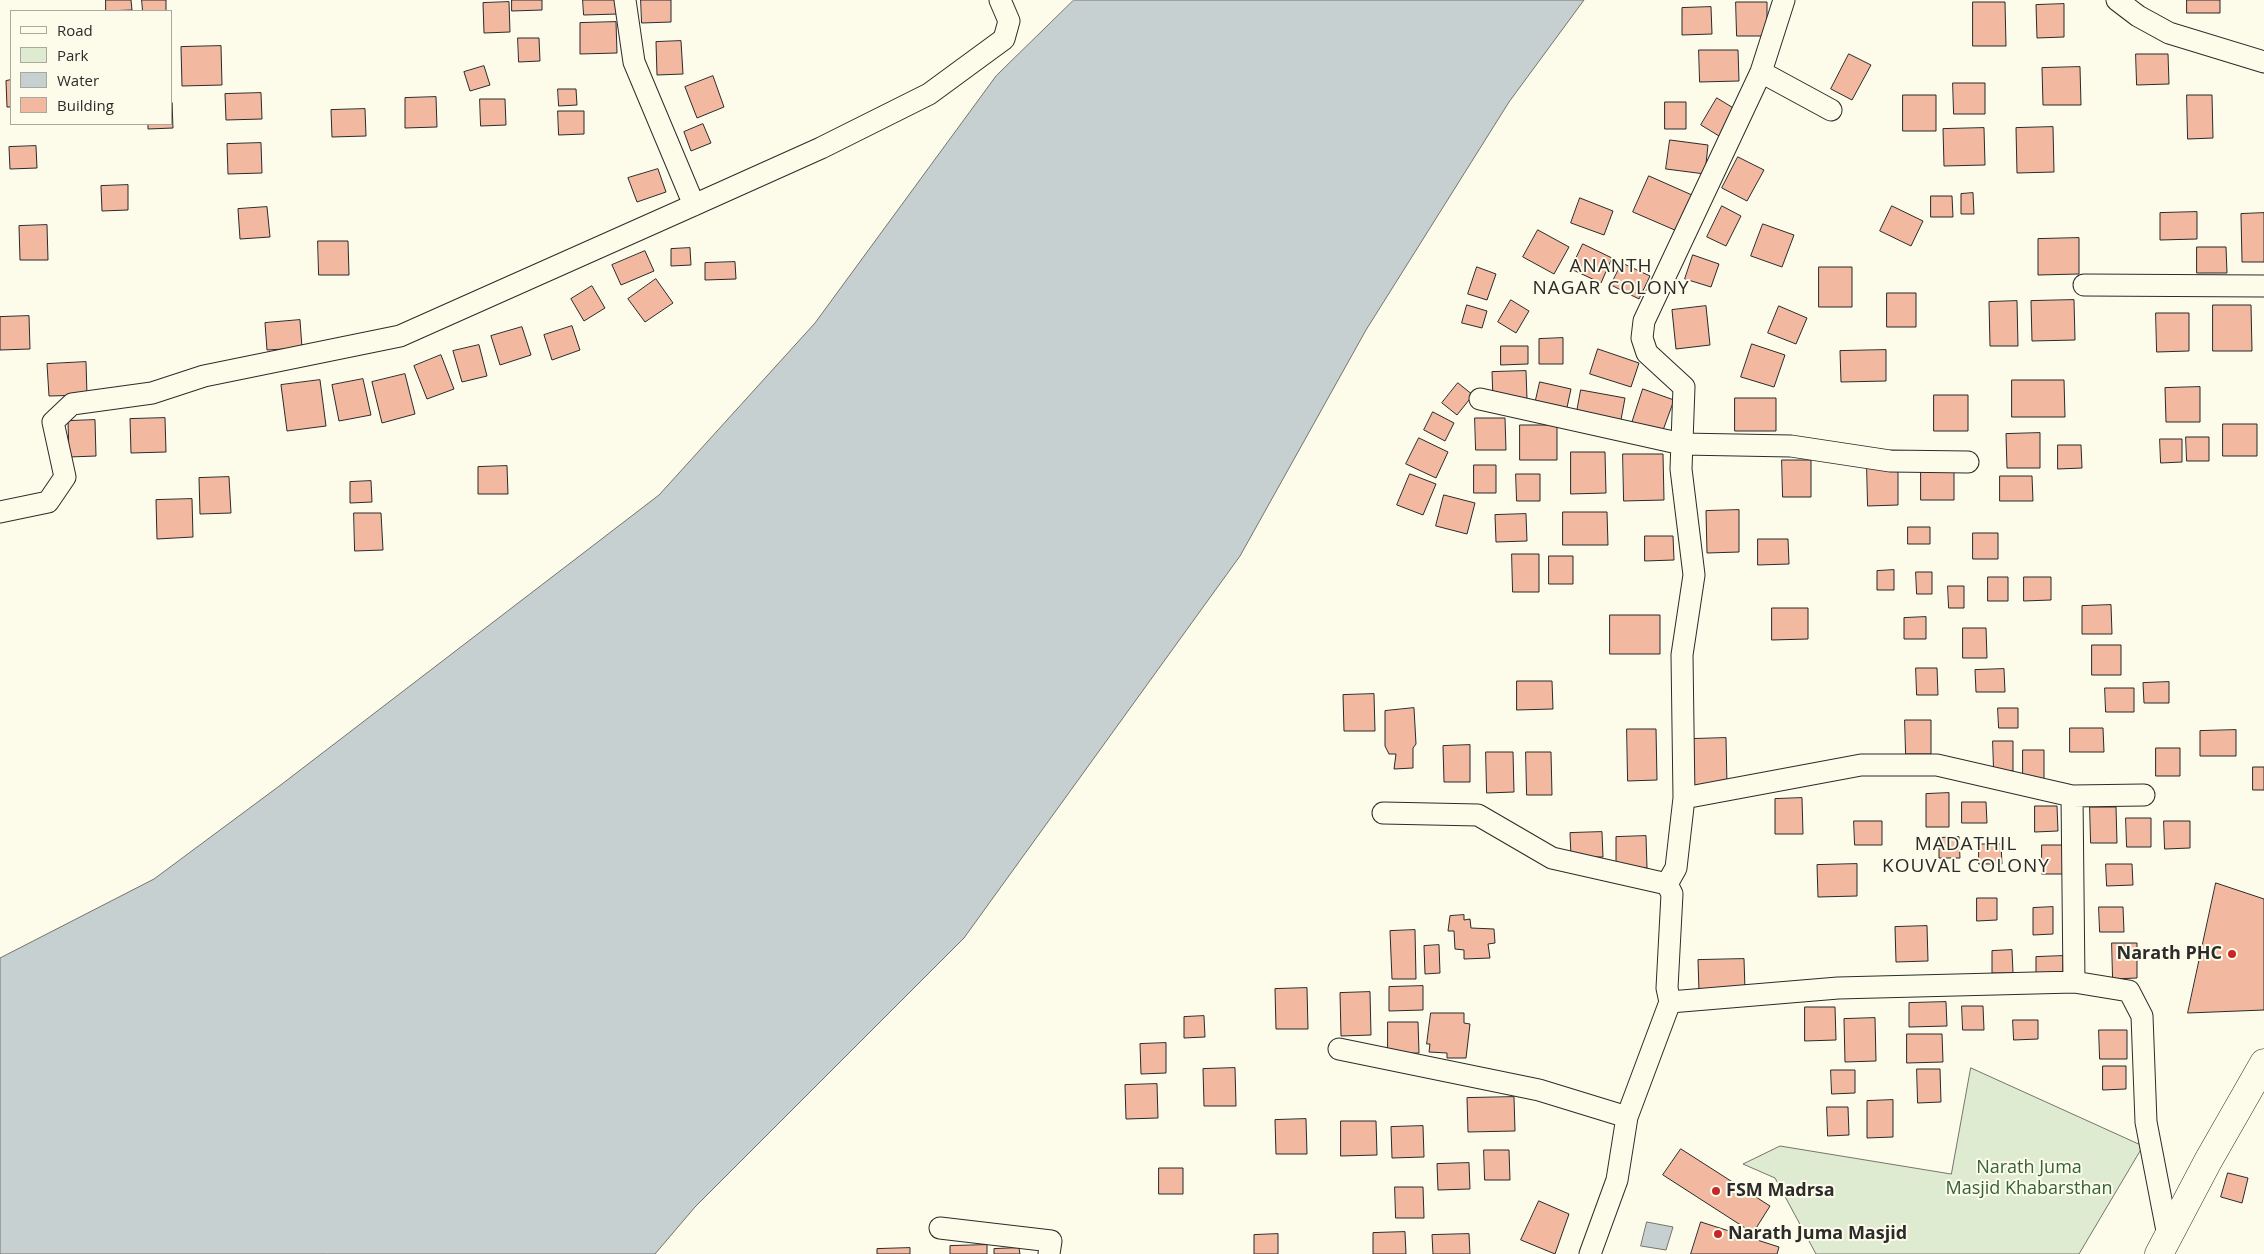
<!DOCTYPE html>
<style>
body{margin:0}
#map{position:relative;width:2264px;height:1254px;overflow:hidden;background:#fdfbea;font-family:"Open Sans",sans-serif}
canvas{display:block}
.legend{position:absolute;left:10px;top:10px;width:162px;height:115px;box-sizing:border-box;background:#fdfbea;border:1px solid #a9a89e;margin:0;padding:6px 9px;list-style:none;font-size:15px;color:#2b2b2b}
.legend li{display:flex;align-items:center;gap:10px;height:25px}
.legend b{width:25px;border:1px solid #a9a89e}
</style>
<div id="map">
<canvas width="2264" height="1254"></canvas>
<ul class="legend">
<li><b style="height:6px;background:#fdfbea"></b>Road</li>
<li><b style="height:14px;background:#deebd1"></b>Park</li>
<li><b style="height:14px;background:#c7d0d0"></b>Water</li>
<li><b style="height:14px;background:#f2b8a0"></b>Building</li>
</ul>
</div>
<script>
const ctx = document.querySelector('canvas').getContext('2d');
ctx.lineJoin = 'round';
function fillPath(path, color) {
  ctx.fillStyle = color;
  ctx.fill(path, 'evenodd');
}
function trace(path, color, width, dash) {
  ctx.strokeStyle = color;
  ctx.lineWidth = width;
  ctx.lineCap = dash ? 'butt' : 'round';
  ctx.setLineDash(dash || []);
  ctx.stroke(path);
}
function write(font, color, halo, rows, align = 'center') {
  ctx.font = font + ' "Open Sans",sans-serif';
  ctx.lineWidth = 4;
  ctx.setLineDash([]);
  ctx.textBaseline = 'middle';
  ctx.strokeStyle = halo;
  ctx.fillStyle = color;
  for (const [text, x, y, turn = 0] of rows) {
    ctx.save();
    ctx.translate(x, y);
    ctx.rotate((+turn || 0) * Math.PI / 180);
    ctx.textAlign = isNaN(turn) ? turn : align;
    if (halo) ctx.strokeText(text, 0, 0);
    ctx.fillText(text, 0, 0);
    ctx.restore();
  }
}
const green = new Path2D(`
 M1971 1068 2143 1146 2079 1254H1816L1775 1178 1743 1164 1780 1146 1951 1174Z`);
fillPath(green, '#deebd1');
trace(green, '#74746e', 1);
const water = new Path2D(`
 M1074 0H1584L1509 102 1366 330 1240 556 964 938 695 1207 655 1254H0V958L154 879 282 784 659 495 815 323 996 76Z
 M1647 1222 1673 1227 1666 1250 1641 1246Z`);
fillPath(water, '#c7d0d0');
trace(water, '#74746e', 1);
const building = new Path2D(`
 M106 0H131L132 10 106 11Z
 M142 0H166V11H143Z
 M512 0H542V10L512 11Z
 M583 0H617L618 14 584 15Z
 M641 0H671V22L642 23Z
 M2187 0H2220V13H2187Z
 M509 2 510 32 484 33 483 3Z
 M1736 2H1767V36H1737Z
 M1973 2H2005L2006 46H1973Z
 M2064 4V37L2037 38 2036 5Z
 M1711 7 1712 34 1682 35V8Z
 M616 22 617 53 580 54V23Z
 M518 38H539L540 61 519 62Z
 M681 41 683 74 657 75 656 42Z
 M221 46 222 85 182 86 181 47Z
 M1699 50H1738L1739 81 1700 82Z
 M1849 54 1871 65 1852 100 1831 89Z
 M2136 54H2168L2169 84 2137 85Z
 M484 66 490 85 470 91 464 72Z
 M2080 67 2081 105H2043L2042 68Z
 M713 76 724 107 697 118 685 87Z
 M11 80V107H7L6 81Z
 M1953 83H1985V114H1954Z
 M558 89H576L577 105 559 106Z
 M261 93 262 119 226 120 225 94Z
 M1903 95H1936V131H1903Z
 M2187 95H2212L2213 138 2188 139Z
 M436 97 437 127 405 128V98Z
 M1717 98 1735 109 1719 136 1701 125Z
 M480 99H505L506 125 481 126Z
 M1665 102H1686V129H1665Z
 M172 103 173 128 148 129V124H171Z
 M365 109 366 136 332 137 331 110Z
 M558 111H584V134L559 135Z
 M703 124 711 143 691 151 684 132Z
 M2053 127 2054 172 2017 173 2016 128Z
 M1984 128 1985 165 1944 166 1943 129Z
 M1670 140 1708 145 1705 174 1666 169Z
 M261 143 262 173 228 174 227 144Z
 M36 146 37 168 10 169 9 147Z
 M1738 157 1764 170 1747 201 1722 188Z
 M658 169 666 192 637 202 628 178Z
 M1649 176 1692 195 1677 231 1633 212Z
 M128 185V210L102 211 101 186Z
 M1973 193 1974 214H1961V194Z
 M1931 196H1952L1953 217H1931Z
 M1580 198 1613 211 1604 235 1571 223Z
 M1722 206 1741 216 1726 246 1707 237Z
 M1892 206 1923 221 1911 246 1880 231Z
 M267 207 270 237 240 239 238 209Z
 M2197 212V239L2160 240V213Z
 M2264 213V262H2242L2241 214Z
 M1763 224 1794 235 1782 267 1751 256Z
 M47 225 48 260H20L19 226Z
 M1538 230 1569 247 1554 274 1523 257Z
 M2079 238V274L2038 275V239Z
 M318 241H348L349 275H319Z
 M1583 244 1612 258 1601 283 1571 269Z
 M2197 247H2226L2227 273H2197Z
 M690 248 691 265 671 266V249Z
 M645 251 654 271 621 285 612 265Z
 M1693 255 1719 264 1711 287 1685 279Z
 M735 262 736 279 705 280V263Z
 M1622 263 1650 276 1639 299 1611 285Z
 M1477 267 1496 274 1487 300 1468 294Z
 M1819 267H1852V307H1819Z
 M656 279 673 303 645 322 628 299Z
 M592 286 605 308 584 321 571 299Z
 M1887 293H1916V327H1887Z
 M1511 300 1529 311 1516 333 1498 322Z
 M2074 300 2075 340 2032 341 2031 301Z
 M2017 301 2018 346H1990L1989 302Z
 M1467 305 1487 311 1482 328 1462 323Z
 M2213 305H2251L2252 351H2213Z
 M1706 306 1710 345 1676 349 1672 310Z
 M1779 306 1807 318 1796 344 1768 333Z
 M2156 313H2189V351L2157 352Z
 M29 316 30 349 0 350V317Z
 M300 320 302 348 267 350 265 323Z
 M572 326 580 350 552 360 544 335Z
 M522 327 531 355 500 365 491 336Z
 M1563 338V364H1539V339Z
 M1752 344 1785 355 1774 387 1741 377Z
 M479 345 487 376 462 382 453 351Z
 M1501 346H1528V364L1501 365Z
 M1598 349 1639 363 1631 387 1590 374Z
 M1886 350V381L1841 382 1840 351Z
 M441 355 454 389 427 399 414 366Z
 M86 362 87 395 49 396 47 364Z
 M1526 371 1527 399 1493 400 1492 372Z
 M405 374 415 414 382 423 372 382Z
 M363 379 371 415 339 421 332 385Z
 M320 380 326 426 287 431 281 385Z
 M2012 380H2064L2065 417H2012Z
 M1540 382 1571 389 1566 412 1535 404Z
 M1458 383 1473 395 1457 415 1442 403Z
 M2200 387V422H2166L2165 388Z
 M1643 389 1674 400 1662 433 1632 423Z
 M1581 390 1625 398 1620 425 1576 417Z
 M1934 395H1968V431H1934Z
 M1735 398H1776V431H1735Z
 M1433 412 1454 423 1445 441 1424 430Z
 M165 418 166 452 131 453 130 419Z
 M1475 418H1505L1506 450H1476Z
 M95 420 96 456 69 457 68 421Z
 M2223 424H2257V456H2223Z
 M1520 425H1557V460H1520Z
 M2040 433V468H2007L2006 434Z
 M2186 437H2209V461H2187Z
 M1419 438 1448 452 1436 478 1406 464Z
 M2160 439H2182V462L2161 463Z
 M2058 445H2081L2082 468 2058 469Z
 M1571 452H1605L1606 493 1571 494Z
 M1623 454H1663L1664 500 1624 501Z
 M1782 460H1811V497H1783Z
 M1474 465H1496V493H1474Z
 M507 466 508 494H478V467Z
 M1867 467H1898V505L1868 506Z
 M1921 472H1954V500H1921Z
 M1410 474 1436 484 1423 515 1397 505Z
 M1516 474H1540V501H1517Z
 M2000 476H2032L2033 501H2000Z
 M229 477 231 513 200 514 199 478Z
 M371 481 372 502 350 503V482Z
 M1444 495 1475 503 1467 534 1436 526Z
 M192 499 193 537 157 539 156 500Z
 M1739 510V552L1707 553 1706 511Z
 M1563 512H1607L1608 545H1563Z
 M354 513H381L383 550 355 551Z
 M1526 514 1527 541 1496 542 1495 515Z
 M1908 527H1930V544H1908Z
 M1973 533H1998V559H1973Z
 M1645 536H1673L1674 560 1645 561Z
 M1758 539H1788L1789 564 1758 565Z
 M1512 554H1539V592H1513Z
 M1549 556H1573V584H1549Z
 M1894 570V590H1877V571Z
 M1916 572H1932V594H1917Z
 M1988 577H2008V601H1988Z
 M2024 577H2051V600L2024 601Z
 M1948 586H1964V608H1949Z
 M2111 605 2112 634H2082V606Z
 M1772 608H1808V639L1772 640Z
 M1610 615H1660V654H1610Z
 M1926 617V639H1904V618Z
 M1963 628H1986L1987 658H1963Z
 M2092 645H2121V675H2092Z
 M1916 668H1937L1938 695H1917Z
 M2004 669 2005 692H1976L1975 670Z
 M1517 681H1552L1553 709 1517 710Z
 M2169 682V703H2144L2143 683Z
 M2105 688H2134V712H2106Z
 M1374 694 1375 731H1344L1343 695Z
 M1414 708 1416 744 1413 748V768L1394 769 1396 754H1389L1385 746V711Z
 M1998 708H2018V728H1999Z
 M1905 720H1931V754H1906Z
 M2070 728H2103L2104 752H2070Z
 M1627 729H1656L1657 780 1628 781Z
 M2236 730V756H2200V731Z
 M1726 738 1727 785 1692 786 1691 739Z
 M1993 741H2013V771H1994Z
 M1470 745V782H1444L1443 746Z
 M2156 748H2180V776H2156Z
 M2023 750H2044V781L2023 782Z
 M1486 752H1513L1514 792 1487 793Z
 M1526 752H1551L1552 795H1527Z
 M2253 767H2264V790H2253Z
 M1949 793V827H1926V794Z
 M1802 798 1803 834H1775V799Z
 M1962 802H1986L1987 823H1962Z
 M2035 806H2057L2058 831 2035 832Z
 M2090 807H2116L2117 843H2091Z
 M2126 818H2151V847H2127Z
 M1854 821H1882V845H1855Z
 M2164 821H2190V848L2165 849Z
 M1602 832 1603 857H1571L1570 833Z
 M1646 836 1647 868H1616V837Z
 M1959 837 1960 858H1939V838Z
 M1979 844H2001L2002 864H1979Z
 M2042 845H2063V874H2042Z
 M1857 864V896L1818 897 1817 865Z
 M2106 864H2132L2133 885 2107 886Z
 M2216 883 2264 899V1010L2188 1013Z
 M1977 898H1997V920L1977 921Z
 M2053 907V934L2033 935V908Z
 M2099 907H2123L2124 932H2100Z
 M1464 915V920L1470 919 1471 928 1494 929 1495 943 1488 944 1490 958 1464 959V950L1455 949 1454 931H1448L1450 916Z
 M1927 926 1928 961 1896 962 1895 927Z
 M1415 930 1416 979H1392L1390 931Z
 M2112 943H2137V978L2113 979Z
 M1439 945 1440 973 1425 974 1424 946Z
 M2012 950 2013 973H1992V951Z
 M2063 956V976H2036V957Z
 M1744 959 1745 990 1699 991 1698 960Z
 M1423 986V1010L1389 1011V987Z
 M1307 988 1308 1029H1276L1275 989Z
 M1370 992 1371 1035 1341 1036 1340 993Z
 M1946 1002 1947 1026 1909 1027V1003Z
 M1962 1006H1983L1984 1030H1963Z
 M1805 1007H1835L1836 1040 1805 1041Z
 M1431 1013H1464V1023L1470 1024 1466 1058H1447V1053L1429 1052 1430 1044H1427Z
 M1204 1016 1205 1037 1184 1038V1017Z
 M1875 1018 1876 1061 1845 1062 1844 1019Z
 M2013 1020H2038V1039L2014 1040Z
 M1388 1022H1418L1419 1053 1388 1054Z
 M2099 1030H2127V1059H2100Z
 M1907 1034H1942L1943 1062 1907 1063Z
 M1166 1043V1073L1141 1074 1140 1044Z
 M2103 1066H2126V1089L2103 1090Z
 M1235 1068 1236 1106H1204L1203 1069Z
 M1917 1069H1940L1941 1102 1918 1103Z
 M1831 1070H1855V1093L1832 1094Z
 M1157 1084 1158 1118 1126 1119 1125 1085Z
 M1514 1097 1515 1131 1468 1132 1467 1098Z
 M1893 1100V1137L1867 1138V1101Z
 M1827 1107H1848L1849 1135 1828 1136Z
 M1306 1119 1307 1154H1276L1275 1120Z
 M1341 1121H1376L1377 1155 1341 1156Z
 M1423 1126 1424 1157 1392 1158 1391 1127Z
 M1681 1149 1770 1206 1753 1233 1663 1175Z
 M1484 1150H1509L1510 1180H1485Z
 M1469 1163 1470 1189 1438 1190 1437 1164Z
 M1159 1168H1183V1194H1159Z
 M2228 1173 2248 1178 2242 1203 2221 1197Z
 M1395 1187H1423L1424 1218H1396Z
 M1539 1201 1569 1214 1555 1254 1521 1240Z
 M1701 1222 1779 1247 1777 1254H1691Z
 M1405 1232 1406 1254H1373V1233Z
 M1278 1234V1254H1254V1235Z
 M1469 1234 1470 1254H1433L1432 1235Z
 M987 1245V1254H950V1246Z
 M910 1248V1254H877V1249Z
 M1019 1248 1020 1254H994V1249Z`);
fillPath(building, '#f2b8a0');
trace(building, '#2b2b2b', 1);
const minor = new Path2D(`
 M625 0 634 62 694 205
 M2117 0 2138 16 2169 33 2264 62
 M1761 72 1831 110
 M2084 285 2264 286
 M1480 399 1682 444 1791 446 1890 461 1968 462
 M0 512 48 502 65 477 53 422 72 404 152 393 204 376 400 336 694 205 821 148 929 94 1004 39 1009 21 1000 0
 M2072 796 2074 982
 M1684 798 1861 765H1937L2072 796 2144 795
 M1383 813 1478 815 1552 858 1667 884
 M1667 884 1676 868 1684 798 1682 655 1694 575 1681 469 1684 387 1647 353 1642 338 1644 321 1761 72 1784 0
 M1670 1002 1838 988 2074 982 2129 991 2142 1016 2146 1122 2168 1236
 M1339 1049 1539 1090 1627 1117
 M940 1228 1051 1241 1049 1254
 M1590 1254 1617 1180 1627 1117 1670 1002 1667 988 1672 894 1667 884`);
const major = new Path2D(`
 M2159 1254 2208 1161 2264 1063`);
trace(minor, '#2b2b2b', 23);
trace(major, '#2b2b2b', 29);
trace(minor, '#fdfbea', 21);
trace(major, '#fdfbea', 28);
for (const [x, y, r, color] of [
 [2232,954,5,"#c62828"],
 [1716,1191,5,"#c62828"],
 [1718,1234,5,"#c62828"]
]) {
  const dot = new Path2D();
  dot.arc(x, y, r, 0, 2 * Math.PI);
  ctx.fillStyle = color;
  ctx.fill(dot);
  trace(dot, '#fdfbea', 2);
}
write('bold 18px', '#2b2b2b', '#fdfbea', [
 ["Narath PHC",2222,954,"right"],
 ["FSM Madrsa",1726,1191],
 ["Narath Juma Masjid",1728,1234]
], 'left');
write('18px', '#34623c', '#fdfbea', [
 ["Narath Juma",2029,1168],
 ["Masjid Khabarsthan",2029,1189]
]);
ctx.letterSpacing = '1px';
write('19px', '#2b2b2b', '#fdfbea', [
 ["ANANTH",1611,267],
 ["NAGAR COLONY",1611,289],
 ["MADATHIL",1966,845],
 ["KOUVAL COLONY",1966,867]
]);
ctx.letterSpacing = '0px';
</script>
